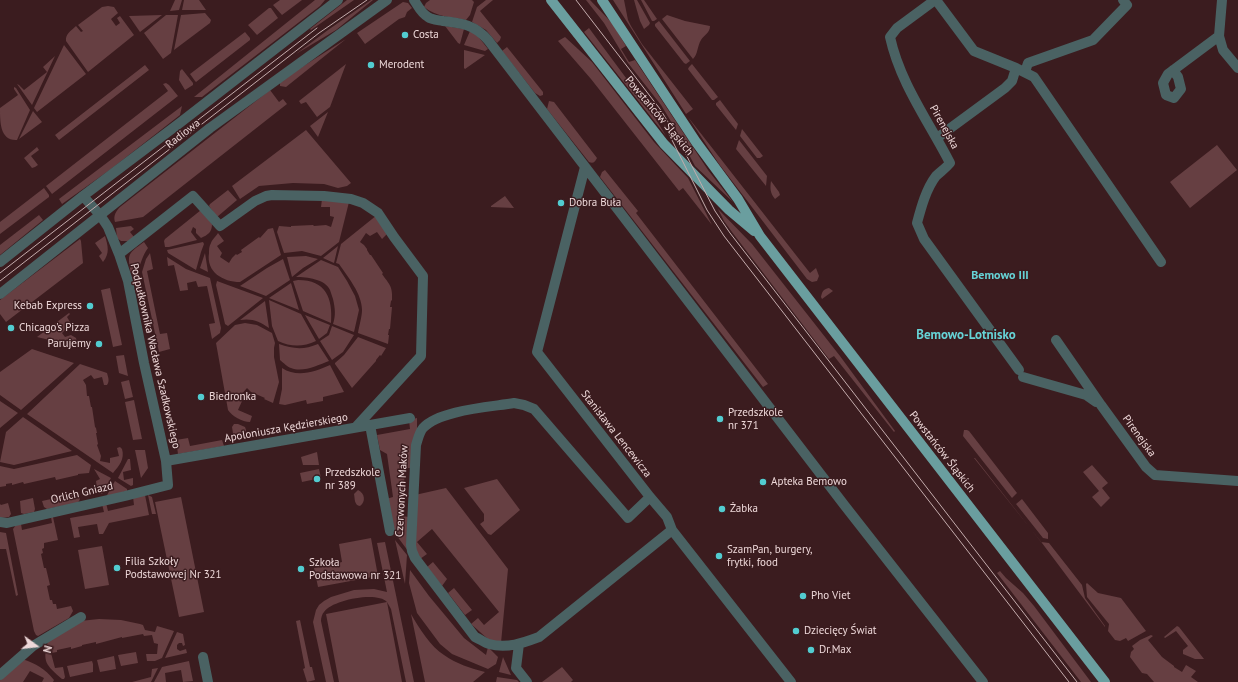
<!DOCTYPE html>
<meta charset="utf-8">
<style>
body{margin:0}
#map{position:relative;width:1238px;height:682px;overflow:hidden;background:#3b1c1f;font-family:"PT Sans",sans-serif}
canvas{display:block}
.north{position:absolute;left:16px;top:626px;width:40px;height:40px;-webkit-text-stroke:3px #3b1c1f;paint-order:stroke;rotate:105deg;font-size:11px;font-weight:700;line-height:16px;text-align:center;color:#eed8d9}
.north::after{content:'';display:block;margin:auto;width:14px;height:18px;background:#eed8d9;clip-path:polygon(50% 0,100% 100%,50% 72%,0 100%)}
</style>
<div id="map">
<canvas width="1238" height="682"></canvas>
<div class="north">N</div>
</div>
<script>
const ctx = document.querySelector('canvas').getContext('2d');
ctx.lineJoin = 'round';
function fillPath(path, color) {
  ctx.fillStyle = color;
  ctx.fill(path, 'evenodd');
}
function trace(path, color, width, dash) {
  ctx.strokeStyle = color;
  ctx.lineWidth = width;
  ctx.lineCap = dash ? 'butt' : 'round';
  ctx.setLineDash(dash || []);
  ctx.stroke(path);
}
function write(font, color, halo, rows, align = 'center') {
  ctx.font = font + ' "PT Sans",sans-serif';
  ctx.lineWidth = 3;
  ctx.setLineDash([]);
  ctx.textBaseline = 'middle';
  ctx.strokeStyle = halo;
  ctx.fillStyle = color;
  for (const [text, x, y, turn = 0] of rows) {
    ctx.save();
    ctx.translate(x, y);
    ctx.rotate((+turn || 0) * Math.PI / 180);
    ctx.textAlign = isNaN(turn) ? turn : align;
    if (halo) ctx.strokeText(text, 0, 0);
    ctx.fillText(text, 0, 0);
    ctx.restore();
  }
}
fillPath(new Path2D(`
 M175 0H182L179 10 170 11Z
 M184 0H199L206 10H182Z
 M280 0H302L282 15 273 5Z
 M315 0H325L320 6 202 97H194Z
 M347 0H354L311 30 310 29Z
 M371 0H373L336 30 296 54 328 30Z
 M430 0H472L474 2 470 15 466 20C452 17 436 17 424 7L426 3Z
 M486 0H493L480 11 501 37 500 40 497 43 486 30 472 22 477 7Z
 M586 0H590L612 23 626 46 621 49 629 62 635 60 708 170 733 202 695 166 675 128 661 105 628 63 604 23Z
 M613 0H624L628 20 631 26 642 44 693 109 686 114Z
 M634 0H637L650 23 649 25 644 29 640 21Z
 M641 0H644L657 19 654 21H652Z
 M403 2 408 3 412 8 407 12 405 17 399 19 365 44 357 33Z
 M108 6 114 7 118 13 111 19 116 26 120 23 117 18 120 16 134 35 88 72 66 41C65 34 71 31 76 26L81 32 83 31 78 25 102 7Z
 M269 8H271L278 18 257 35 248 25Z
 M205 13 211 20 210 23 174 50 181 15Z
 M162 15 140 32 129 16Z
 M166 15H178L171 53 163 59 144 33Z
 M667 15 685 21 710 26C710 33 704 35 701 40 697 47 698 54 693 59L662 19Z
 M659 21 690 61 686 64 684 63 655 26V24Z
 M445 26 464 29 460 44 458 43Z
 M589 28 652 113 666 136 584 32Z
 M470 31 477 35 488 49 485 51 464 45Z
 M245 32 250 38V40L196 82 195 81 190 74Z
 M565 37 592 62 654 142 688 178 712 225 683 188 679 191 591 79 558 41Z
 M346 39 286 87 280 86V81Z
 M64 45 86 74 37 112 34 108Z
 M507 47 543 92V95L540 96 535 93 502 51Z
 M464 50 485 55 465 69 464 68Z
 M55 56 32 105 17 84 19 85 24 90 47 72 43 67Z
 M346 64 330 107 317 117 306 102 301 104 299 101Z
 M692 64 718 97 714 100H712L688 69 689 67Z
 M145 65 149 70 59 140 55 135Z
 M182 69 193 83V85L185 90 179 80 180 71Z
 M166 83 169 85 178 96 52 194 46 186 168 91 163 84Z
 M14 87 16 88 30 110 17 140C0 141 0 122 0 108L18 95 14 89Z
 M270 90 279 102 283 99 287 104 143 217 115 222C113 216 116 211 120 207Z
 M720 100 738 124 736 130 716 105V103Z
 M549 101 554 102 597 158C595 162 593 164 589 162L547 109Z
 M182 106 180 115 111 169 62 204 59 199Z
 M33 111 42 122 19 139Z
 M328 112 318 137 310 126Z
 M688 117 810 273 816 268 819 276 817 281 812 282 807 279 719 164Z
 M742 129 763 156 760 158H757L740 136Z
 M306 130 351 183 347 186 338 188 324 184 293 183 259 186 240 199 232 186Z
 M739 140 767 176 766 186 736 149Z
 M1217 145 1237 170 1190 208 1170 182Z
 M37 147 39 150 31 156 38 165 35 167 32 168 24 158Z
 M605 170 638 211 636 213 768 384 763 387 600 177 602 172Z
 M771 181 779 192 780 195 775 199C770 193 770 188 771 181Z
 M44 188 49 195V197L0 234V222Z
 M228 190 237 200 217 217 209 206 210 204Z
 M505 196 514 208 491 207V206Z
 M322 199 349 202 339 242 321 256 302 251 284 253 277 232 279 226 291 227V226L313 225 314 226 326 225 331 227 334 217 330 216V207H321Z
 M718 209 752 244 840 356 895 431 894 432 834 356 829 359 732 232 724 221Z
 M201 210 212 224C212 232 208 235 201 238L196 233V229L193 227 191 232 197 240 169 247H165L164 241 165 239Z
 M39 215 43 220 0 255V245Z
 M377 215 389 232 382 239 377 232 370 236 366 233 360 242 364 245 367 249V250L370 255H371L383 273 382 274C389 284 393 286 392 300L391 301 390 307H392L390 329H389L388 335H389L388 344 358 333C359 326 362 317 362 310 362 294 348 277 339 264L336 263 341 244Z
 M131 226 134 229 130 232 134 237 129 241H121L117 238 116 228Z
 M273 228 281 255 240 282C223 282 206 272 209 253 209 250 209 246 211 243 212 240 216 236 218 233L224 241 217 246 222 253 220 257 229 263 232 258 236 254 237 255 242 252 241 250 259 237 260 238 268 229Z
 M105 236C108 246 110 253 103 262L99 256 102 253 95 243Z
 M80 239 81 241 83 263 6 322 0 314V300Z
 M144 242 148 248C142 256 141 264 137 272L131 273C127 253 128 254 144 242Z
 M203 242 204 244 201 252 196 270 168 253 167 250Z
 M338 246 334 263 323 258Z
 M150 253 153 269 147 271 160 334 167 333 170 349 159 352 142 272 146 259Z
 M205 253 208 272 200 268Z
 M306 256 318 259 303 268 292 277 287 257Z
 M167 257 186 269 210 278 221 328 220 333 212 339 209 324 215 323 207 286 198 287 196 281 187 283 188 290 180 291 174 265 168 266Z
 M283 259 290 280 266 296 240 286 267 268Z
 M321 260 338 267 347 281 355 296 359 310 354 332 333 324C336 315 335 308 333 299 332 296 331 293 330 290 325 279 307 277 296 277Z
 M298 280C326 280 333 298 331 323L303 311 293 281Z
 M217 281 263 298 228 326 225 324 216 285Z
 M291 283 299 310 269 298Z
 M110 288 122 345 113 347 101 290Z
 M829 288 833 291 822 299 821 297C822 292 823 289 829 288Z
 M269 300 301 314 316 341C303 347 291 347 278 341L272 326Z
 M265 301 269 328C260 321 251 318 240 320Z
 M69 313 70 314 67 317 70 322 69 326 62 333 65 337 71 335 76 338 78 347 37 337Z
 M305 315 330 325 327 333 319 339Z
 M245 323 257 325 272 333 275 343 274 348V357L279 382 273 403 264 399 265 398 251 392 247 388 240 396 243 399 238 410 252 416 250 422C242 422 232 416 228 410L216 343 235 325Z
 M332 326 354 335 343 352 332 360 320 341 329 335Z
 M358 337 386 348 381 356 380 355 376 360V361L352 388 335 364V363L344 355Z
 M279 344C293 349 304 350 318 344L329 361C318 365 303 373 291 368 287 367 284 363 280 360Z
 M32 349 74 363 21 410 0 395V372Z
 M124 355 128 376 119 373 116 356Z
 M80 364 107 373C108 377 110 381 107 385H104L102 377 94 379 91 375 83 380 86 385 87 396H89L91 407H92L95 427 96 428 97 433H96L98 444 97 445 101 456 100 461 110 463V458L119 456 117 448 120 447 122 449C125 459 119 466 113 473L27 414Z
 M330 365 344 392 323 397V401L307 404 306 400 285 405 279 404 282 389V368C297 378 315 372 330 365Z
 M129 380 133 397 125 399 121 382Z
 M134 400 142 439 133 440 125 402Z
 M0 401 18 413 0 428Z
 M23 417 72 451 14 465 0 462 6 432Z
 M417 418V435L411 468H405L402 516 409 517 408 551 394 532 386 499 393 497 387 454 380 450 377 435 410 429 409 420Z
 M234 424H238L245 427 246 430 242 439 234 440 232 427Z
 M964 430H967L969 431 1017 493 1012 498 963 436Z
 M188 438 190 446 222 440 224 446 178 454 176 440Z
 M135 450H145L148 468 141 478Z
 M317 452 319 465H303L301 457Z
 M77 455 91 465 89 473 78 474V475L56 480 55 477 24 484 23 482 12 485V483L6 484V486L0 487V466L14 469Z
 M974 458H975L1041 542 1049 543 1082 585 1085 598 1105 626V627L1042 543Z
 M128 459H130L131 470 123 472 124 480 133 478V485L131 486 118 478Z
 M1092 465 1108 483 1102 488 1110 498 1101 507 1092 497 1099 491 1083 472Z
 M94 469 111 478 102 494 97 489 96 481 100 479Z
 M319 469 321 478 302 482 300 473Z
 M497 479 520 510 491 535 488 534 480 524 484 521V514L464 488Z
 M115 481 127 489V491L106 497Z
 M446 488 508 569 501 643 489 640 471 624 478 618 484 625 499 612 432 529 417 542 427 554 420 559 414 545 415 495Z
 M358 490C365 493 366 502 360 506 354 505 355 499 354 494Z
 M70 493 71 495 79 493C80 498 81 500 77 503L47 509 44 507 42 501 65 496V495Z
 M145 495 149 515 109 523 103 534H99L97 524 78 527 80 537 74 538 70 518 104 512 102 504 106 503 108 511 134 505 133 497Z
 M148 495 152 497 156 514H152Z
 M181 497 204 612 179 617 155 502Z
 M33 498 35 509 34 512 24 514 21 513 20 501Z
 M1022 499 1048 533V539L1043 538 1016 504Z
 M8 503 11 514 9 517 0 518V504L1 505Z
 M51 517H53L58 540 44 543V548L42 549 43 553 41 554 44 568H46L50 585 47 586 50 600H52L53 604H56L57 609 71 606 73 611 69 618 38 636 36 635 34 631 13 529 16 525 21 524 22 530 52 523Z
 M0 532 6 533 18 595 16 596 6 549H0Z
 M371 538 378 576 318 587 314 568 342 562 339 544Z
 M395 540 407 555 405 584Z
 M385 542 414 682H406L391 609 387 602 402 682H339L326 614 387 602C377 591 332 600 324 612 322 614 321 618 321 621L334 682H326L313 622 316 610 319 605 324 601 331 597 354 590 374 589 387 592 377 543Z
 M102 546 109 585 85 589 78 550Z
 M433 562 447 579 442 586 427 567Z
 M410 570 429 596 464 638 486 655 488 647 498 657 496 664 488 669 452 654 440 644 417 613 409 583Z
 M1000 571 1006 578 1023 593 1034 606 1091 682H1081L997 573Z
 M1087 583 1098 593 1121 598 1146 631 1128 641 1126 638 1120 641 1115 640 1108 631 1109 624 1087 597 1086 584Z
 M454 588 472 610 465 615 448 593Z
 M411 614C419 628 431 647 444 655 457 664 470 668 485 672L473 682H425Z
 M99 619 121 620 140 624 143 625 145 630 155 632 157 626 174 631 162 658 155 661H147L146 654H157L158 644 154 643 152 635 144 636 143 634 122 638V637L96 644V642L82 645V646L71 649V647L57 650V652L51 653 55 668 63 667 65 677 64 679H62C46 665 42 662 48 641L80 621Z
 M300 620 310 667H312L315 680 307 682 303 669 305 668 296 621Z
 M1177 626 1179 627 1204 659H1195L1183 654V650L1188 646 1176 631 1165 638 1164 637Z
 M177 632 183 634 185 645 183 646 182 643H179L177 645V649L180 651 186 649 187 653 165 658Z
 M1151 635 1153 636 1148 640 1162 657 1174 666V667L1182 672 1186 665 1196 671 1191 677 1198 682H1154L1147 674 1142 673 1130 657 1131 652 1134 649 1132 646 1140 640Z
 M136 652 138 663 121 666 118 655Z
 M114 656 116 669 100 672 97 660Z
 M503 657 511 675 499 672Z
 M22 659C37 664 44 668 54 680L53 682H42L44 678 30 671 23 682H0V678Z
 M92 661 93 664V672L70 677 67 666Z
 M189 661 193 681 183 682 181 670 165 673 166 682H154L162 667Z
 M562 667 573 680 571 682H542Z
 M158 668 151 682H132L151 677 152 669Z
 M497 677 517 680 519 682H496Z`), '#663f42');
trace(new Path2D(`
 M414 0C418 6 421 13 428 17 432 20 438 20 443 21 462 23 475 25 488 40L845 506 983 682
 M935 0 897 28 890 37C900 83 929 122 950 163 946 168 940 172 936 176 926 189 921 208 917 223L924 239 1019 370
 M936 0 974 51 1016 68 1012 81 1005 88 937 138
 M1222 0 1219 36 1223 50 1238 68
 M1016 68 1034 77 1161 262
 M1173 70 1178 77 1181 89 1174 98 1166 95 1163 83 1168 74 1219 36
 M1025 72 1028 63 1093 40 1127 5 1123 0
 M585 167 537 352 650 497 667 517 672 530 791 682
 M119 254 193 196 220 226 255 201 266 196 272 195 324 196 351 199 363 203 378 213 394 237 423 276 421 356 356 427
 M0 262 83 196 181 122 338 0
 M0 294 210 128 387 0
 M1056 340 1101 405 1146 467 1155 475 1238 481
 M1023 377 1086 395 1096 402
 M370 425 390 531
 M166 461 410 418
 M650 497 628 518 534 409 524 405 514 403C491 407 439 410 423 428 419 433 418 439 416 445L411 545 412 551 415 558 475 637C480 639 485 643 489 644 507 649 523 643 539 637L672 530
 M0 522 7 523 125 496 168 485 166 461 144 363 128 281 119 254 108 227 100 215 83 196
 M519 644 516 668 527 682
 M203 657 208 682
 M0 675 33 646 81 617`), '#4a6263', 10);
trace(new Path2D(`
 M551 0 664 144 729 210 754 231
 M602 0 696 142 738 199 760 236 1105 682`), '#6a9e9f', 10);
trace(new Path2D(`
 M576 0 660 109 676 135 715 211 730 233 1077 682
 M665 126 707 210 724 236 1069 682
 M0 273 317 28
 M0 281 319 33 367 0`), '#c4acad', 1);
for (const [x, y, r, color] of [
 [405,35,4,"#52ccd0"],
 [371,65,4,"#52ccd0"],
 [561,203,4,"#52ccd0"],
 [90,306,4,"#52ccd0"],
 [11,328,4,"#52ccd0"],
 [99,344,4,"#52ccd0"],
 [201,397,4,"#52ccd0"],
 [720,419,4,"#52ccd0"],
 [317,479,4,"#52ccd0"],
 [763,482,4,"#52ccd0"],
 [722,509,4,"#52ccd0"],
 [719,556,4,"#52ccd0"],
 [117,568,4,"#52ccd0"],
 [301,569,4,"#52ccd0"],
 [803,596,4,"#52ccd0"],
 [796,631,4,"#52ccd0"],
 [811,650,4,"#52ccd0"]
]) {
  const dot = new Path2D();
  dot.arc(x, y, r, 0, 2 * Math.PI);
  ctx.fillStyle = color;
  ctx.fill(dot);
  trace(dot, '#3b1c1f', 1.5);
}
write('11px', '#eed8d9', '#3b1c1f', [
 ["Costa",413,35],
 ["Merodent",379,65],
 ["Dobra Buła",569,203],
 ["Kebab Express",82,306,"right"],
 ["Chicago's Pizza",19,328],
 ["Parujemy",91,344,"right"],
 ["Biedronka",209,397],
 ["Przedszkole",728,413],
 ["nr 371",728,426],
 ["Przedszkole",325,473],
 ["nr 389",325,486],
 ["Apteka Bemowo",771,482],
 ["Żabka",730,509],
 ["SzamPan, burgery,",727,550],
 ["frytki, food",727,563],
 ["Filia Szkoły",125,562],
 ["Podstawowej Nr 321",125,575],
 ["Szkoła",309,563],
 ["Podstawowa nr 321",309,576],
 ["Pho Viet",811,596],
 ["Dziecięcy Świat",804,631],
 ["Dr.Max",819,650]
], 'left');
write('11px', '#eed8d9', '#3b1c1f', [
 ["Powstańców Śląskich",659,116,50],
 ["Pirenejska",944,127,61],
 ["Radiowa",183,134,-38],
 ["Podpułkownika Wacława Szadkowskiego",155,356,77],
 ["Apoloniusza Kędzierskiego",286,428,-10],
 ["Stanisława Lencewicza",616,434,52],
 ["Pirenejska",1139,436,54],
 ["Powstańców Śląskich",942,452,52],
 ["Czerwonych Maków",402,491,-87],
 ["Orlich Gniazd",82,493,-13]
]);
write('bold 12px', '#66d3d6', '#3b1c1f', [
 ["Bemowo III",1000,276]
]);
write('bold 13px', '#66d3d6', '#3b1c1f', [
 ["Bemowo-Lotnisko",966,335]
]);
</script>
